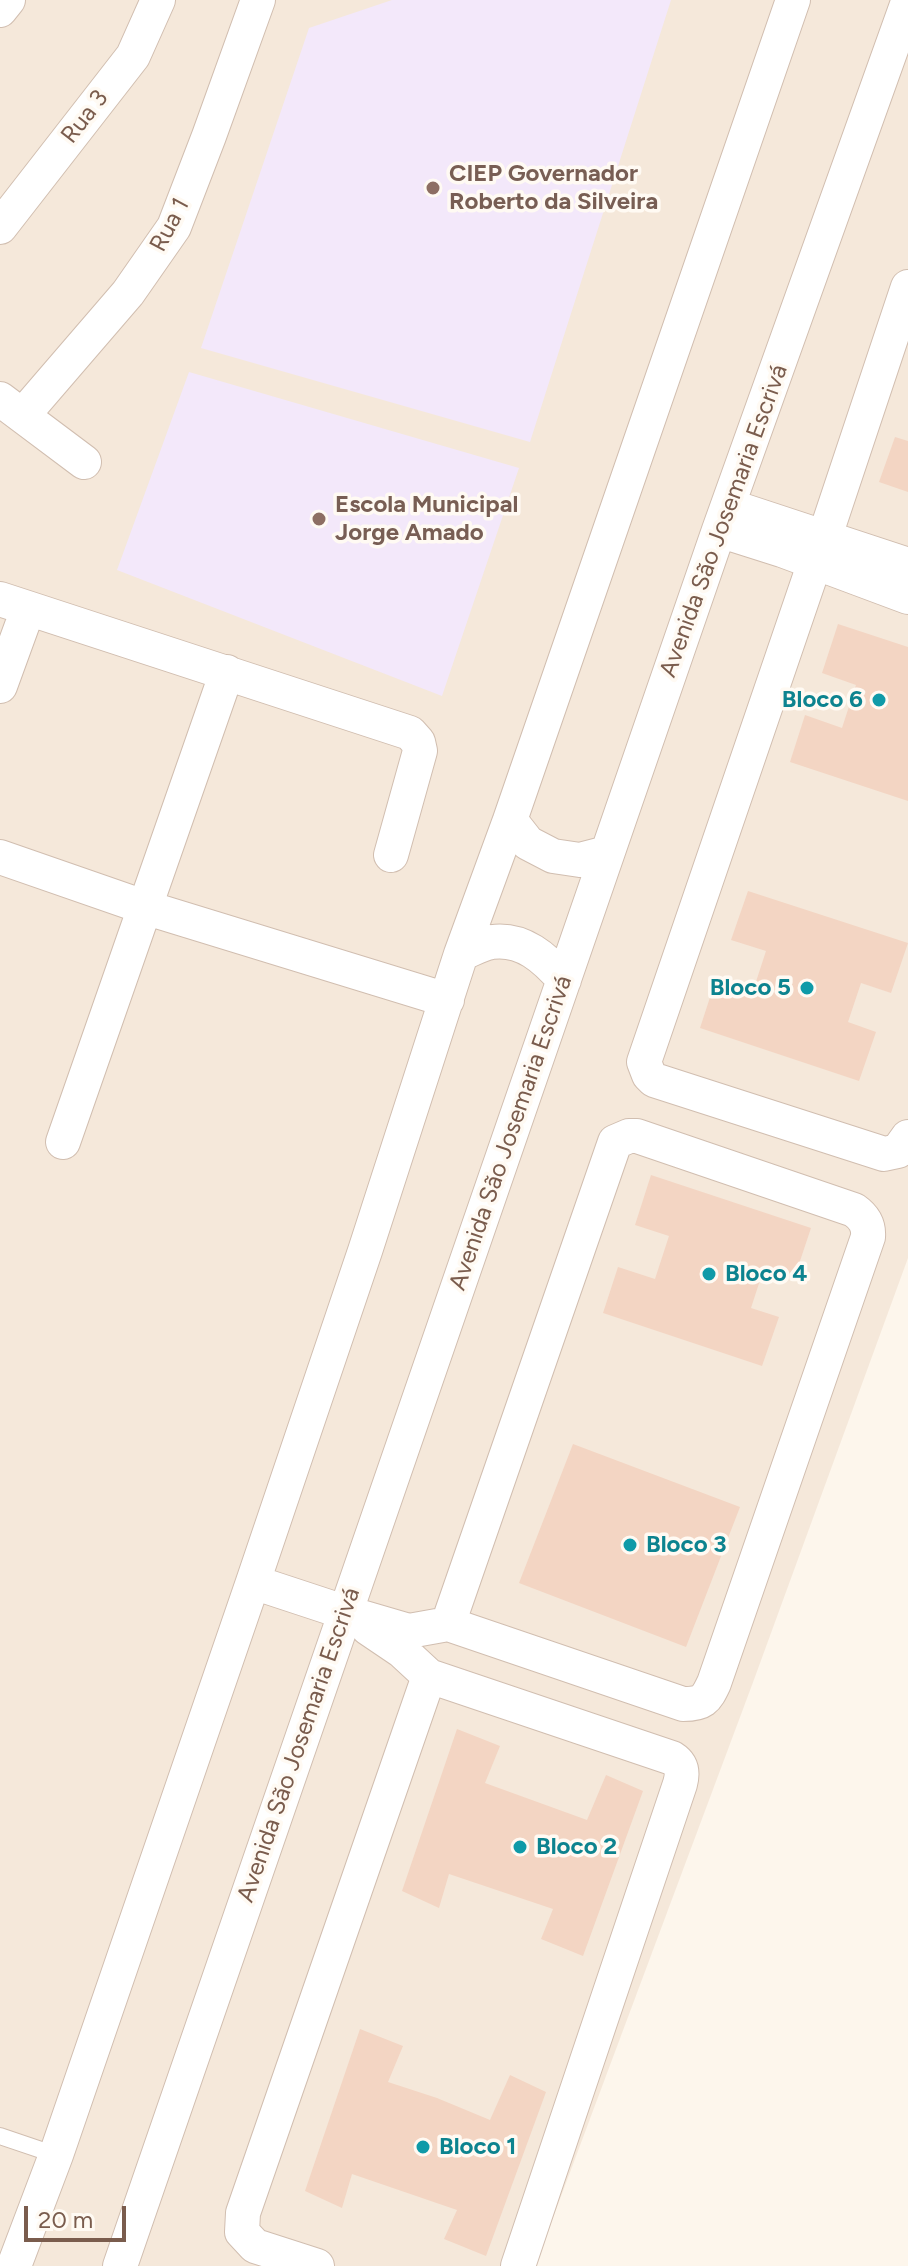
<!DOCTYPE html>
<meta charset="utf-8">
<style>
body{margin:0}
#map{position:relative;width:908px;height:2266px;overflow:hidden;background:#fdf6ec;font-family:Figtree,sans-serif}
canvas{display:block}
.scale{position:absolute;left:24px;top:2206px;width:102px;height:36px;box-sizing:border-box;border:4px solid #7a5c4d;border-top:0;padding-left:10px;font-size:24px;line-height:28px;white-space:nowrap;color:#7a5c4d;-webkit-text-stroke:6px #fffaf3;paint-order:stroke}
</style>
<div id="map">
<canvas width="908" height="2266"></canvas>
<div class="scale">20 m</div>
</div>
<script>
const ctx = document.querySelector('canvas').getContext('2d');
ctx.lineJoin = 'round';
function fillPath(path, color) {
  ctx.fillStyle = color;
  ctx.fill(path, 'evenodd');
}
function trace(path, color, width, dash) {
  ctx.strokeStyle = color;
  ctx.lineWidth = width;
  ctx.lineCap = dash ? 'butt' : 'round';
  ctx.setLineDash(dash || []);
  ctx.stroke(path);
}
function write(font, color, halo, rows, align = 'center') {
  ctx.font = font + ' Figtree,sans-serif';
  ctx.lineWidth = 7;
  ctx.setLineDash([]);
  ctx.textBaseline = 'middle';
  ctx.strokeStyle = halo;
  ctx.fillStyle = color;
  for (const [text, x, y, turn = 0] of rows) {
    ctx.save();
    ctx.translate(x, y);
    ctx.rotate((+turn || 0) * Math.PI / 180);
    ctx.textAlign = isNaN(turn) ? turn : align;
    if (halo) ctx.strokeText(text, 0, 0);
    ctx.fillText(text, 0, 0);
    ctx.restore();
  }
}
fillPath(new Path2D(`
 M0 0H908V1258L752 1685 535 2266H0Z`), '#f5e8da');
fillPath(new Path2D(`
 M392 0H671L530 442 201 348 309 28Z
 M189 372 519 468 442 696 117 570Z`), '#f3e8fa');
fillPath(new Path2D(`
 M895 437 908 441V492L879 482Z
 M838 624 908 647V801L790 762 805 715 842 728 856 685 822 673Z
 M748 891 908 943 891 993 861 983 848 1022 876 1032 859 1081 700 1028 715 982 752 994 766 951 731 940Z
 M651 1175 811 1228 794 1279 764 1268 751 1308 779 1317 762 1366 603 1313 618 1267 655 1279 669 1236 635 1225Z
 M573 1444 740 1507 686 1647 519 1583Z
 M457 1729 500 1746 485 1783 587 1820 606 1775 643 1791 583 1956 541 1939 553 1909 449 1874 439 1908 402 1891Z
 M360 2029 403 2046 388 2082 437 2098 490 2120 510 2075 546 2092 486 2256 444 2239 457 2210 352 2174 342 2208 305 2191Z`), '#f3d5c3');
const lane = new Path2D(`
 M0 2136 56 2155`);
const street = new Path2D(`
 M0 10 8 0
 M0 227 133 56 158 0
 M0 399 84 462
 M23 415 128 293 174 227 209 136 258 0
 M729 506 908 565
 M719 530 782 550 908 597
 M824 539 908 287
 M815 562 644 1062 649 1075 654 1080 884 1154 898 1151 908 1137
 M0 599 410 733 418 742 420 751 391 855
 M0 686 28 609
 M510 820 528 843 553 856 580 860 607 853
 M0 857 144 907 447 1000
 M461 954C471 950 482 943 492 942 523 938 545 958 564 980
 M63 1142 227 672
 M253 1582 344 1612 409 1631 448 1624 683 1704C703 1704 706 1700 714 1683L868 1237C869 1225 864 1217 854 1210L637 1136H629L615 1142 448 1624
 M368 1628 402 1651 429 1676 672 1758C683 1765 683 1773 680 1784L518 2266
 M14 2266 56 2155 253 1582 365 1251 461 954 510 820 793 0
 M120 2266 719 530 908 2
 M317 2266 255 2246 242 2232 243 2213 429 1676`);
trace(lane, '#d1beb0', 18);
trace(street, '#d1beb0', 36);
trace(lane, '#fff', 16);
trace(street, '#fff', 34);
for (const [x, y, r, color] of [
 [433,188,8,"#8d6e63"],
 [319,519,8,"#8d6e63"],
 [879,700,8,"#0f9aa8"],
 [807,988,8,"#0f9aa8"],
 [709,1274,8,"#0f9aa8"],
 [630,1545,8,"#0f9aa8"],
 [520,1847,8,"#0f9aa8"],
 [423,2147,8,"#0f9aa8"]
]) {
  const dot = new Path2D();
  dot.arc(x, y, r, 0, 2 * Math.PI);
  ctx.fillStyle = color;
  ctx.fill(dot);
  trace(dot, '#fffaf3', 3);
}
write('24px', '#7a5c4d', '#fffaf3', [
 ["Rua 3",85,117,-52],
 ["Rua 1",170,225,-62],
 ["Avenida São Josemaria Escrivá",724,521,-70],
 ["Avenida São Josemaria Escrivá",511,1133,-71],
 ["Avenida São Josemaria Escrivá",299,1745,-71]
]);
write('bold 24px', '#785e54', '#fffaf3', [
 ["CIEP Governador",449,174],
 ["Roberto da Silveira",449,202],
 ["Escola Municipal",335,505],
 ["Jorge Amado",335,533]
], 'left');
write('bold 24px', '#0d838f', '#fffaf3', [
 ["Bloco 6",863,700,"right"],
 ["Bloco 5",791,988,"right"],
 ["Bloco 4",725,1274],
 ["Bloco 3",646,1545],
 ["Bloco 2",536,1847],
 ["Bloco 1",439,2147]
], 'left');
</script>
